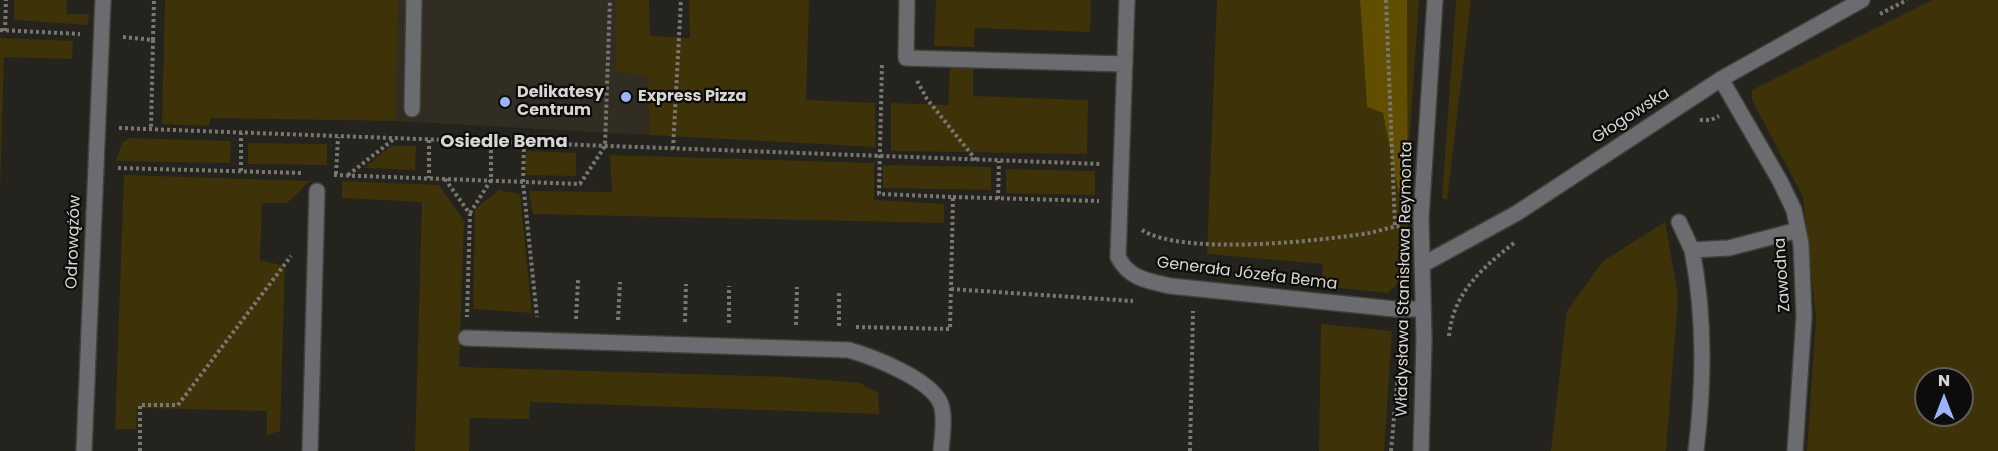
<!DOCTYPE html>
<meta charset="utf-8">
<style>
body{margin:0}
#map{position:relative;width:1998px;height:451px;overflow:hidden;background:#25231d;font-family:Poppins,sans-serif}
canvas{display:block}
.north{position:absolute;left:1914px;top:367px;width:60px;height:60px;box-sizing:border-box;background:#0d0c0a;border:2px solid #5e5d5a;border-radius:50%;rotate:0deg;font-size:16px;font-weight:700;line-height:24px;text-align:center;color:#d7d6d2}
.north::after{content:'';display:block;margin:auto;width:21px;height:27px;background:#9bb4fd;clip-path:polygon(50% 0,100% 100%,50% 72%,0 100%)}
</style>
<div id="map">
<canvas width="1998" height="451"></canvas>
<div class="north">N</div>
</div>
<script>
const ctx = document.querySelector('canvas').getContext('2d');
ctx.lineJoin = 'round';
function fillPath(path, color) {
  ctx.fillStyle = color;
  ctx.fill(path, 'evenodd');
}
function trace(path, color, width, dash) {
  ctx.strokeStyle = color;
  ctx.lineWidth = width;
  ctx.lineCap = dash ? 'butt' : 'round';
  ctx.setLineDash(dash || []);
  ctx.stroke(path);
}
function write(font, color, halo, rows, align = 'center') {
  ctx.font = font + ' Poppins,sans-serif';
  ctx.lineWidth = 4.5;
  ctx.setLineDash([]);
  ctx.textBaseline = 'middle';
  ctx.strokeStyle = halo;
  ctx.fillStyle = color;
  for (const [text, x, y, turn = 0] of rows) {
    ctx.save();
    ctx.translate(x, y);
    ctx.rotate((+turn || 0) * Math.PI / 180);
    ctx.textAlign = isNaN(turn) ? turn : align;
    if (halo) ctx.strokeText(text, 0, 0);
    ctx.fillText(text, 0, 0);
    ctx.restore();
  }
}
fillPath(new Path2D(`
 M398 0H616V72L647 74 649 135 396 121Z`), '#312d23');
fillPath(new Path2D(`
 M14 0H67L66 14H89L88 25 14 20Z
 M165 0H398L396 121 210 118 209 126 162 124Z
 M616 0H649L650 36 690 38 689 0H809L806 100 875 103 876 147 649 135 647 75 616 72Z
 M936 0H1091L1090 32 975 28 974 47 934 46Z
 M1217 0H1360L1367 106 1383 113 1400 200 1408 199V275L1387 293 1321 286 1323 264 1207 254Z
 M1407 0H1419L1408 163Z
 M1456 0H1471L1447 200 1442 198Z
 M1932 0H1998V451H1807L1816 318 1803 197 1752 100V90ZM1926 379H1962V415H1926Z
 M0 38 73 41 72 59 4 57 0 191Z
 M973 66V96L1088 100 1087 154 891 151V103L948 105 950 67Z
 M129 138 231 141 230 163 116 161 122 143Z
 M248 143 327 144V165L248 164Z
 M391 146H416L415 170 364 168Z
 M526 151 576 153V176L525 175Z
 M610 155 874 163V200L944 204V223L533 214 529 191 612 192Z
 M883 165 991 167V190L883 188Z
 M1006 169 1095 171V195L1006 193Z
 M124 175 310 181 287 203H262L260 260 285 266 280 431 267 435V411L144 408 137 409 136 429H115Z
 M342 181 439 185 464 221 459 367 789 377 860 383 878 393 879 414 530 402 529 419 470 418 469 451H415L422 202 342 198Z
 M499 190 520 194 532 313 473 309 475 209Z
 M1665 222 1678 296 1666 451H1551L1567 311 1603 261Z
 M1321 324 1392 331 1384 451H1319Z`), '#3e3208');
fillPath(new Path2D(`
 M1360 0H1407L1408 199 1400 200 1383 113 1367 107Z`), '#614e00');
const minor = new Path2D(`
 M907 0 906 58 1125 64
 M1127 0 1118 257C1129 279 1149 281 1170 286L1395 309H1423
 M1721 79 1780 181 1794 210 1801 244 1804 316 1795 451
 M412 109 414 0
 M1679 222 1692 250 1729 248 1798 230
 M1692 250C1705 315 1704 385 1696 451
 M1422 265 1517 213 1721 79 1862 0
 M466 338 849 350C873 357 937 381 942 408 945 422 942 438 941 451
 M84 451 103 0
 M310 451 317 191
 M1421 451 1424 339 1421 218 1435 0`);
trace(minor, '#41403a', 18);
trace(new Path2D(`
 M1386 0 1395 226
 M1880 14 1907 0
 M0 30 80 34
 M5 31 6 0
 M123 37 153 40 151 129
 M153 40 154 0
 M917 81 927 99 976 160
 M1700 120H1711L1719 116
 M119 128 1101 164
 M429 140V178
 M524 143 523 182 537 317
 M673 149 681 0
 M118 168 302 173
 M241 171V133
 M336 174 338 137
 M334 175 580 184 605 146 610 0
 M348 175 394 139
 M445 179 470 214 467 317
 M953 197 1099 201
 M998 199 999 161
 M470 213 491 180V142
 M1142 230C1182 256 1320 241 1369 233 1379 231 1390 227 1400 226
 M951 289 1133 301
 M576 319 578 280
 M618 320 620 282
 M685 322 686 284
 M729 323V286
 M796 325 797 287
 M839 326V290
 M856 327 950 329 953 197 879 194 882 64
 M1449 336C1453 293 1482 268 1514 243
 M140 451V405H178L291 256
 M1190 451 1193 311
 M1391 451 1398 374`), '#787772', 4, [3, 3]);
trace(minor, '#6b6c6f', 15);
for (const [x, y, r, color] of [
 [626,97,6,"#9bb4fd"],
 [505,102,6,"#9bb4fd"]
]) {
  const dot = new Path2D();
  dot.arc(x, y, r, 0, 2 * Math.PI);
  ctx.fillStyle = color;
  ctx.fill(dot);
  trace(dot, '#0d0c0a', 2);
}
write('bold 16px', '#d7d6d2', '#0d0c0a', [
 ["Delikatesy",517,93],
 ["Centrum",517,111],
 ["Express Pizza",638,97]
], 'left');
write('16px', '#d7d6d2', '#0d0c0a', [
 ["Głogowska",1631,116,-33],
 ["Odrowążów",74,242,-88],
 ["Generała Józefa Bema",1247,274,7],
 ["Zawodna",1783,275,-94],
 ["Władysława Stanisława Reymonta",1405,279,-89]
]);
write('bold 18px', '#d7d6d2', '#0d0c0a', [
 ["Osiedle Bema",504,142]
]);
</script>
